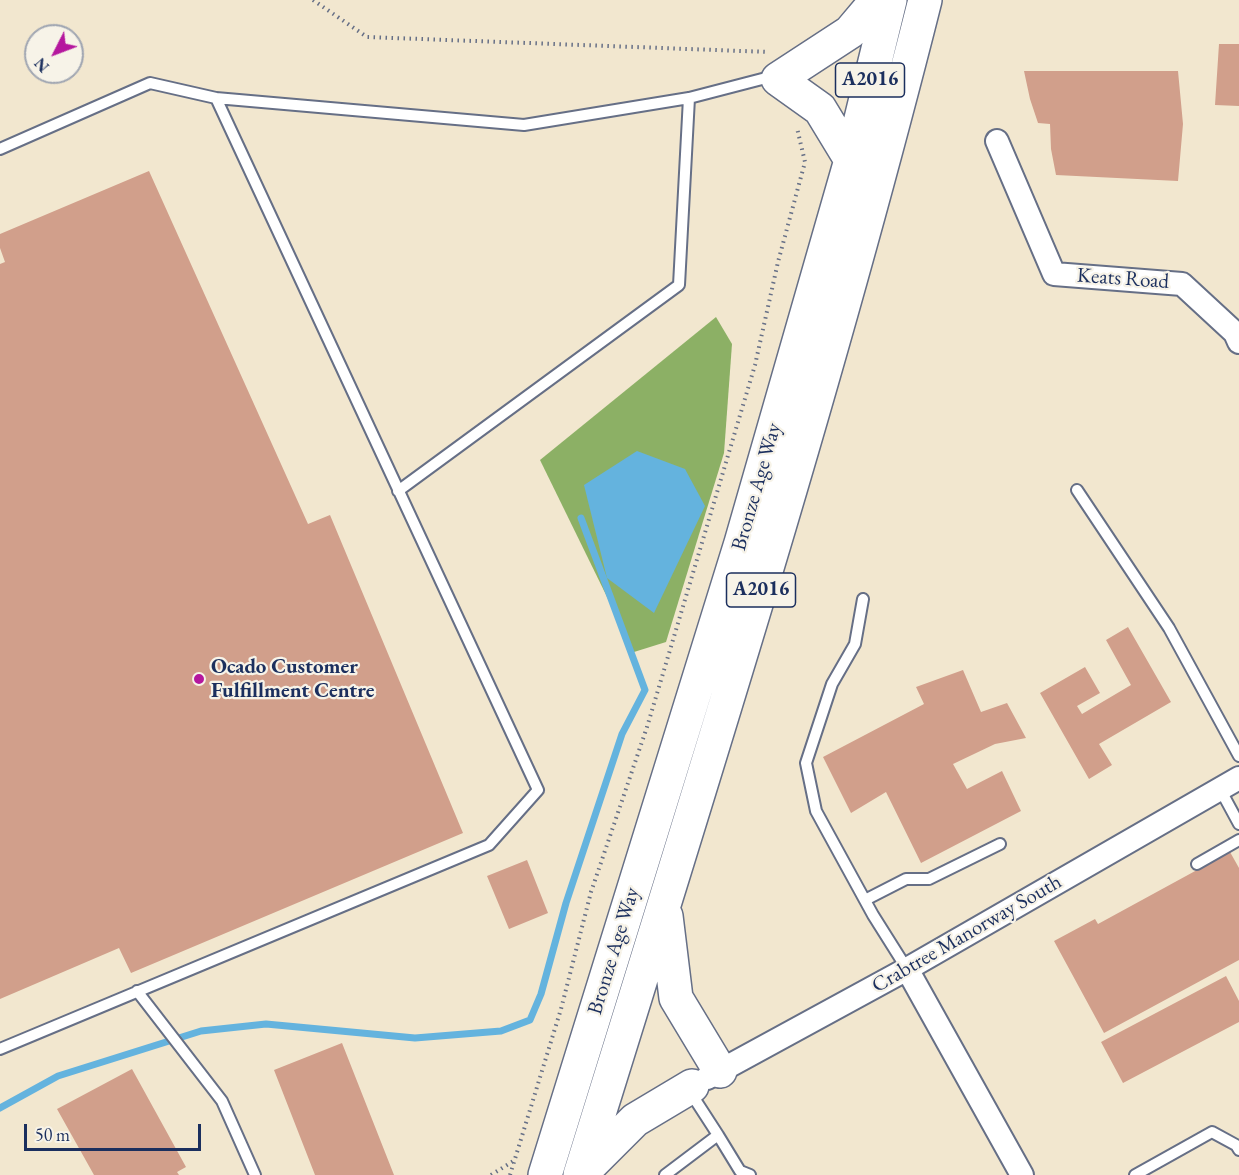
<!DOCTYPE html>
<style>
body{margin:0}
#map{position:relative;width:1239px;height:1175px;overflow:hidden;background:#f2e7cf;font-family:"EB Garamond",serif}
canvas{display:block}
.north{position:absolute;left:24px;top:24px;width:60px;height:60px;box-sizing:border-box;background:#f7f3e8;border:2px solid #9fa5b1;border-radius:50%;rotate:228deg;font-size:16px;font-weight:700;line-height:24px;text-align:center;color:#1b2f5e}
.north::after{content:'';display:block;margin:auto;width:21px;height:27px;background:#b5179e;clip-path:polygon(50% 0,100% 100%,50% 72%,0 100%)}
.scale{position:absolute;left:24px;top:1124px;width:177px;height:27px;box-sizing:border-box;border:3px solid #1b2f5e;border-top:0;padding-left:8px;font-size:18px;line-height:21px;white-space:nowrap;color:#1b2f5e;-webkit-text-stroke:4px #f7f3e8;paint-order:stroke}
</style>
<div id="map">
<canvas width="1239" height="1175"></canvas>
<div class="north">N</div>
<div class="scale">50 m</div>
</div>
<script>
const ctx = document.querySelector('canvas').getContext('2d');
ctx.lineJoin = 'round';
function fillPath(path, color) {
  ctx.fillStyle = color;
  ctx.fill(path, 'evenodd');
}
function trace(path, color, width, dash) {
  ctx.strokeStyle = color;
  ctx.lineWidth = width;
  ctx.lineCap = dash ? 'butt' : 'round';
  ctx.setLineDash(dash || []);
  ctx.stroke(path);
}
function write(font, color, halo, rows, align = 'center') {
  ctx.font = font + ' "EB Garamond",serif';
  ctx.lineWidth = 4.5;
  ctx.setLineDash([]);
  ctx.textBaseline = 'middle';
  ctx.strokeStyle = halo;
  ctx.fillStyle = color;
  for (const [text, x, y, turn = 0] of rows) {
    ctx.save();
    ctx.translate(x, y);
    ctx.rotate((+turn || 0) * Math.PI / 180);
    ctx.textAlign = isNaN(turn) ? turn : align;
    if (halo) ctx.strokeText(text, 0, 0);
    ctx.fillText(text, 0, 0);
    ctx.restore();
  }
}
fillPath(new Path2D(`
 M716 317 732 344 724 453 666 642 634 652 540 460Z`), '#8cb065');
fillPath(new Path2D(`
 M637 451 685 469 705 506 654 613 607 578 584 485Z`), '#64b3de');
trace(new Path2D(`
 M0 1108 58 1076 201 1031 266 1024 415 1038 501 1031 530 1020 541 994 566 903 622 734 645 690 581 518`), '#64b3de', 7);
fillPath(new Path2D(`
 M1219 44H1239V106L1215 105Z
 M1024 71H1178L1183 124 1178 181 1056 175 1051 149 1050 124 1038 123 1030 99Z
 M149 171 308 524 330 515 463 833 131 973 119 948 0 999V264L5 262 0 248V234Z
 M1128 627 1171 702 1099 744 1112 765 1089 779 1040 693 1085 667 1100 693 1077 706 1082 714 1131 685 1106 640Z
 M963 670 981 712 1007 703 1026 738 995 744 953 764 967 789 1002 771 1021 811 921 863 886 792 851 813 823 757 924 704 916 687Z
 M1230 852 1239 868V960L1104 1033 1054 941 1095 919 1098 924Z
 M527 860 548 913 509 929 487 876Z
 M1226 976 1239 1001V1022L1123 1083 1101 1042Z
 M342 1043 394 1175H315L274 1070Z
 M132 1069 186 1167 177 1172 179 1175H94L57 1109Z`), '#d19f8b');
const service = new Path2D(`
 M216 98 524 125 689 98 766 78 774 79
 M0 149 150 83 216 98 538 790 489 845 0 1049
 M1077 490 1169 628 1239 756
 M398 491 679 285 689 98
 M863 599 855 644 832 684 806 763 816 811 873 915 907 969
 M1220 789 1239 824
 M1197 864 1239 840
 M865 900 906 879H929L1000 844
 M137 991 222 1101 255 1175
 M718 1135 740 1171 750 1175
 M665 1175 718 1135 696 1101 693 1089
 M1135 1175 1212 1132 1236 1145 1239 1150`);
const minor = new Path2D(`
 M997 141 1054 274 1182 284 1235 333 1239 342
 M907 969 1022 1175
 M707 1078 907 969 1239 778`);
const primary = new Path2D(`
 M851 160 820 109 778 79 850 32 877 0
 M666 916 676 998 720 1071
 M584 1171 635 1120 692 1086
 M545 1175 741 543 851 160 890 0
 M580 1175C701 785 825 396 925 0`);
trace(service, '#666f86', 14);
trace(minor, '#666f86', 26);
trace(primary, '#666f86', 36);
trace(new Path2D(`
 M313 0 367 37 769 52
 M491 1175 515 1160
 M510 1175 561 1009 591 892 647 727 755 365 778 262 805 162 797 128`), '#666f86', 4, [1.5, 4.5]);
trace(service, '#fff', 10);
trace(minor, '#fff', 22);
trace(primary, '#fff', 33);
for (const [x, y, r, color] of [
 [199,679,6,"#b5179e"]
]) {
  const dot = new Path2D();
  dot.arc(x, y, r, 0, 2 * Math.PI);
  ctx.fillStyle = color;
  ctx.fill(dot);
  trace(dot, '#f7f3e8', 2);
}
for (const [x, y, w] of [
 [870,80,69],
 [761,590,69]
]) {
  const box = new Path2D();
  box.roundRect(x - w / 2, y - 17, w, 34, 4.5);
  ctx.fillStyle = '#f7f3e8';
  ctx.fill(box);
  trace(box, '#1b2f5e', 1.5);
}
write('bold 20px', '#1b2f5e', null, [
 ["A2016",870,80],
 ["A2016",761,590]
]);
write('21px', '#1b2f5e', '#f7f3e8', [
 ["Keats Road",1123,279,4],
 ["Bronze Age Way",757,487,-74],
 ["Crabtree Manorway South",967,934,-30],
 ["Bronze Age Way",614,951,-73]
]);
write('bold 21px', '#1b2f5e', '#f7f3e8', [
 ["Ocado Customer",211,667],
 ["Fulfillment Centre",211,691]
], 'left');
</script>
